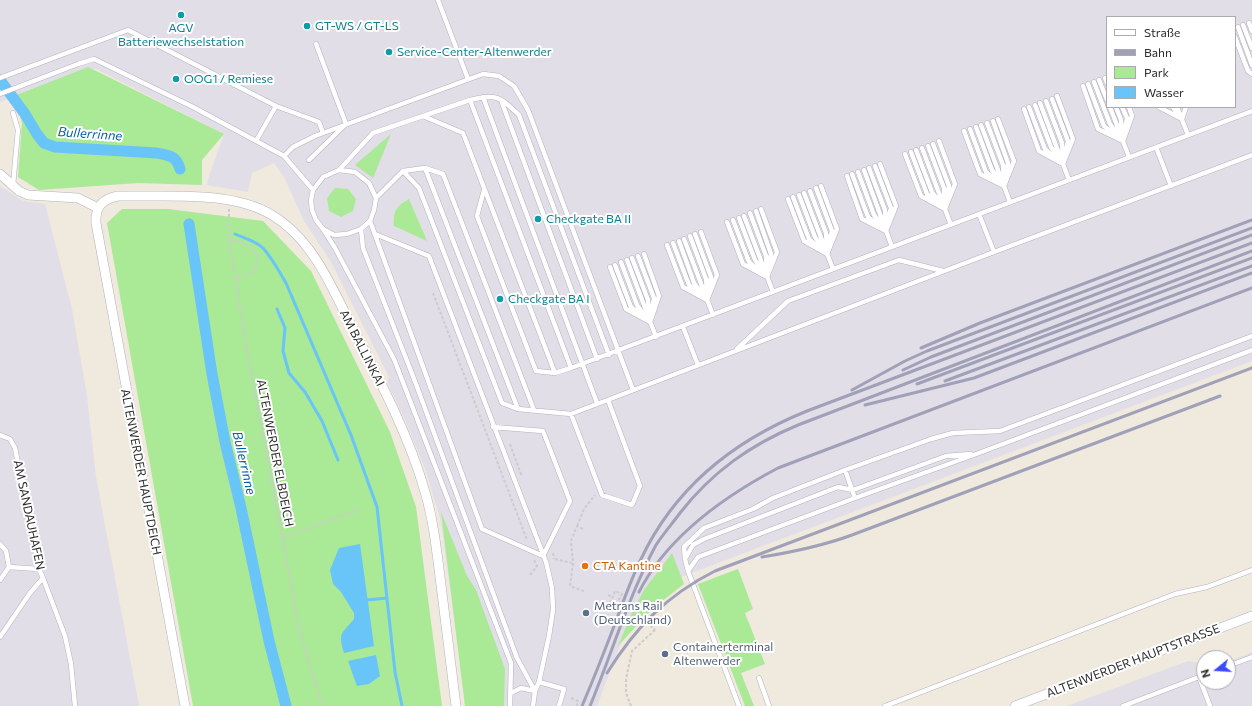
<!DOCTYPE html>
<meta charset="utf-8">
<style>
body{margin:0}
#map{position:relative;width:1252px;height:706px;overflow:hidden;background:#efe9de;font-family:Commissioner,sans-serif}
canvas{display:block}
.legend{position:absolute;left:1106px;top:16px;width:130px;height:92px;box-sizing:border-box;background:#fff;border:1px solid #ababab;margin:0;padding:5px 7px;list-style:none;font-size:12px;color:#2c2c2c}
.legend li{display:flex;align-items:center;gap:8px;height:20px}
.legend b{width:20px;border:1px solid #ababab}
.north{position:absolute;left:1196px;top:650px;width:40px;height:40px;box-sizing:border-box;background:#fff;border:1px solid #ababab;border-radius:50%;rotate:252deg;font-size:11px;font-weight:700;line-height:16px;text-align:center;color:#2c2c2c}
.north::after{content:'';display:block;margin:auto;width:14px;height:18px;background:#3a4bff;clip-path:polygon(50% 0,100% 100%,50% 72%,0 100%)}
</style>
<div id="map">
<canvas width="1252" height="706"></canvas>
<ul class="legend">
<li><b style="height:5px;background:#fff"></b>Straße</li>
<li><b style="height:5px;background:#a0a1b8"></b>Bahn</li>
<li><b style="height:11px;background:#aae996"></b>Park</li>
<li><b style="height:11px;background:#69c4f8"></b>Wasser</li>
</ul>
<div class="north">N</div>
</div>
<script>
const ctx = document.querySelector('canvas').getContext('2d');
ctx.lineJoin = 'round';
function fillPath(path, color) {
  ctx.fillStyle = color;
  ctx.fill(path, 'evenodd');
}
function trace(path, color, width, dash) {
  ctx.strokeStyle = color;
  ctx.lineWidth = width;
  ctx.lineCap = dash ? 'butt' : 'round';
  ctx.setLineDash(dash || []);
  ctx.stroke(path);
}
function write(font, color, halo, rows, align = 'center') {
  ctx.font = font + ' Commissioner,sans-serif';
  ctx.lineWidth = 4;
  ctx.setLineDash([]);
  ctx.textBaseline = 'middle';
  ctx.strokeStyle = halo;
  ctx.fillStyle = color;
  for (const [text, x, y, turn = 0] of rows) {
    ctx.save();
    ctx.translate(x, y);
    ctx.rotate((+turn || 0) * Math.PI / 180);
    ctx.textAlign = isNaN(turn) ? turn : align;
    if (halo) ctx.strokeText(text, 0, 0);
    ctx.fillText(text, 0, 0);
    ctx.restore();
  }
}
fillPath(new Path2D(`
 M0 0H1252V361L681 577 665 597 625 632 597 706H466L441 522 426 471 405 420 387 382 389 377 331 262 304 221 284 177 274 163 252 173 248 192 207 185 208 179 224 134 96 69H88L0 102ZM1107 17H1235V107H1107Z
 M0 186 23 201 45 204 72 309 87 396 96 477 139 706H0Z
 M1252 652V706H1067L1188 661 1199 663 1204 669V682H1228V662Z`), '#e2dee7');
fillPath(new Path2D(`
 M88 67 224 134 202 160V185L138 183 39 190 18 177 22 123 14 96Z
 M391 134 373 178 355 165Z
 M335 188 348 189 356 199 353 211 341 217 329 211 327 198Z
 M409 199 427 241 394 226C393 210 396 207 409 199Z
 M122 209H168L263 221 311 271 390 432 416 507 442 706H193L107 223Z
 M441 512 467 576 476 590 505 669 504 706H465Z
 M672 553 684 584 652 609 618 646 631 615 644 590Z
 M738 569 753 609 745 613 765 664 741 673 754 706H745L698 584Z`), '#aae996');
fillPath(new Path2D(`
 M360 544 374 646 344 653C338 632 341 635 354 619V613L341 592 333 584 330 570 339 548Z
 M376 655 380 676 369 684 357 686 348 661Z`), '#69c4f8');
trace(new Path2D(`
 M235 234C244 238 256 241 263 248 272 258 279 271 286 283L351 435 377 507 395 672 402 706
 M277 309 285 328 283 351 289 373 305 392 322 421 338 460
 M367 600 387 598`), '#69c4f8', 3);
trace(new Path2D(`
 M0 80 25 114 37 134 44 143 55 147 157 153C169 156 176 155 180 169
 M189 224 212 374 225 442 241 508 269 641 286 706`), '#69c4f8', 11);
const lane = new Path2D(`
 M438 0 468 79
 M1249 23 1252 31
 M1243 25 1252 48
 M1238 27 1252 65
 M1235 37 1248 71 1252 74
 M0 78 128 30 276 106
 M1105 78 1107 83
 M1099 80 1107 100
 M1094 82 1110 124 1122 140
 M1088 84 1104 126 1114 134
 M1083 86 1098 129 1123 141
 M0 94 78 64 94 59 193 107 284 156 313 190
 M1057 96 1073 139 1063 164
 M483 97 597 403
 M1052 99 1068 141 1066 152
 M470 100C497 93 500 97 519 115L609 355
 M501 100 597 359
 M1046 101 1062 143 1063 156
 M1040 103 1069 180
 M1035 105 1051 147 1059 158
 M1029 107 1045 149 1054 157
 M1110 107 1129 157
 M1116 107 1121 120 1122 134
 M1122 107 1127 118 1125 130
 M1159 107 1182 119
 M1173 107 1178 115
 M1177 107 1188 135
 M1024 109 1039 151 1063 164
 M13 113 18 130 13 185
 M423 116 463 133 555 373
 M998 119 1014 161 1004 186
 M1182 119 1186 107
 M993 121 1008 163 1006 175
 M987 123 1003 165 1004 179
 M981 125 1010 202
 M976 127 992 170 1000 180
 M970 129 986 172 995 179
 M964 131 980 174 1004 186
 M256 141 276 106 319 122 323 133
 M939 141 955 184 945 209
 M1123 141 1132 116 1129 107
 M933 144 949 186 947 198
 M928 146 944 188V201
 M1156 147 1171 186
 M922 148 951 225
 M916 150 932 192 940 203
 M911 152 927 194 936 202
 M905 154 921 196 945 209
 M284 156 293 147 315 136 483 74 499 76 514 86 528 110 633 390
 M309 160 346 124 316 44
 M880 164 896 206 886 231
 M875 166 891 208 888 220
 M425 168 518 409
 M869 168 885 210 886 224
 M339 170 373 133 470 100 571 368 1252 111
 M339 170 355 172 369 183 376 198 374 210 370 221 361 229 347 234 334 235 323 229 316 220 312 210 311 200 313 190 323 177Z
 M864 170 892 247
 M403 171 419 188 502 403 518 409 571 414 994 252 1252 155
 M858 172 874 215 882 225
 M852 174 868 217 877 224
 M847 176 862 219 886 231
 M821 186 837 229 827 254
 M816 188 832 231 829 242
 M484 190 477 216 536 371 555 373 571 368
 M810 191 826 233 827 246
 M804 193 833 269
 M799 195 815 237 823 248
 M793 197 809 239 818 247
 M376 198 403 171 425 168 443 174 534 410
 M788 199 804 241 827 254
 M761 209 777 252 767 277
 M756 211 771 254 769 265
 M750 213 766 256 767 269
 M979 214 994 252
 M744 216 773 292
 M739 218 755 260 763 271
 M733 220 749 262 758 270
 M370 221 482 529 543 556 570 501 543 431 493 427
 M727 222 743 264 767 277
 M323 229 335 248 394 359 511 663 510 706
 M361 229 363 248 416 384 517 658 535 691
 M701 232 717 275 707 300
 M375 234 429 256 546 562 552 588 553 610 549 636 539 682 535 691 533 706
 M695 234 711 277 709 288
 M690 236 706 279 707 292
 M684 239 713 315
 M679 241 694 283 702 294
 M673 243 689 285 698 293
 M667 245 683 287 707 300
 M644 254 659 296 650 322
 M638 256 654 298 652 310
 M632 258 648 300 649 314
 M627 260 656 337
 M621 262 637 305 645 316
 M615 265 631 307 641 314
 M610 267 626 309 650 322
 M683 327 698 365
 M737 349 788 301 899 260 943 271
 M571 414 602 495 632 505 640 486 608 400
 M0 435 10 439 15 448 39 569 43 578 30 593 0 637
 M845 470 855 498
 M0 544 6 551 9 567 0 580
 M685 559 684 547 704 528 753 509 773 498 845 470 931 439 953 433 1000 431 1252 336
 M9 567 39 569
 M688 571 698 557 855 498 979 453 1252 350
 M43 578 65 636 71 664 75 706
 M1228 666 1252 657
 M1204 675 1199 677 1210 706
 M759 678 769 706
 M539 682 564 689 559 706
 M511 693 521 688 535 691
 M739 706 688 571 685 559 693 545 704 539 838 487 853 490 946 456 971 454
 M885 706 1175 594 1207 587 1252 570
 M1123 706 1199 677`);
const street = new Path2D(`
 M0 174 19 191 28 195 78 198 98 208
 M185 706 96 223C95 207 102 199 118 196 165 197 230 190 272 215 310 238 328 279 347 317 376 373 408 432 425 492 434 522 437 554 441 585 446 625 451 666 456 706
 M1015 706 1252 616`);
trace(lane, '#b2b2c1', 5.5);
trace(street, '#b2b2c1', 10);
trace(new Path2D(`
 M229 209V239L248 356 300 632 322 706
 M229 239C242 242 248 245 257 255V265L251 274 235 278
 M433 293 527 540
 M510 444 522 477
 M577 526 584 509 595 495
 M583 529 577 526 571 541 573 563 570 586 586 592
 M282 539 338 517 359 510
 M553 553 554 559
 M555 559 575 564
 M530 575 537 566 534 560
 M608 595 613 597
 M604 609H608L615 591 622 594 616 606
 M571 698 578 701 577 706
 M631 706 626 693V679L632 651 655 630`), '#ccc', 2, [3, 2]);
trace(lane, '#fff', 4.5);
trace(street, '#fff', 9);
trace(new Path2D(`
 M921 348 980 323 1252 220
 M903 370 931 357 1252 235
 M945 381 1252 266
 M917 384 1252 258
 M852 390 905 361 927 351 1252 228
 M865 405 974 378 1252 273
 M762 557C793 552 822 546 852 535L1220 396
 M639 592C667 537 725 496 778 468L1252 288
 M607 673C635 628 667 595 715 571L1252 368
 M582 706C594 678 605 650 616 621 624 600 631 579 641 559 675 487 735 440 807 411L1252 243
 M590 706C612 653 629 595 656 545 663 534 672 524 680 513 712 472 750 445 798 425L1252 251`), '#a0a1b8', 3);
trace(new Path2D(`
 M616 606 639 614 655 630`), '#ccc', 2, [3, 2]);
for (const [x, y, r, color] of [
 [181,15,4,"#0f9aa8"],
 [307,26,4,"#0f9aa8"],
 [389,52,4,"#0f9aa8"],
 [176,79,4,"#0f9aa8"],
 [538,219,4,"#0f9aa8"],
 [500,299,4,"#0f9aa8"],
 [585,566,4,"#e8710a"],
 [586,613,4,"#5c6f8a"],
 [665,654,4,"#5c6f8a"]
]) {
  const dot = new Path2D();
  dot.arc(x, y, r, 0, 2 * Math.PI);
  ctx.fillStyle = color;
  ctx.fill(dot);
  trace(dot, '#fff', 1.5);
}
write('12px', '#0d838f', '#fff', [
 ["GT-WS / GT-LS",315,26],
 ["AGV",181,28,"center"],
 ["Batteriewechselstation",181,42,"center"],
 ["Service-Center-Altenwerder",397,52],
 ["OOG1 / Remiese",184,79],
 ["Checkgate BA II",546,219],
 ["Checkgate BA I",508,299]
], 'left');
write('12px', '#2c2c2c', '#fff', [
 ["AM BALLINKAI",362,348,63],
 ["ALTENWERDER ELBDEICH",275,453,79],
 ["ALTENWERDER HAUPTDEICH",141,472,79],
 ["AM SANDAUHAFEN",29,515,78],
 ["ALTENWERDER HAUPTSTRASSE",1133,661,-21]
]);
write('12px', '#c56008', '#fff', [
 ["CTA Kantine",593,566]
], 'left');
write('12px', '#4e5e75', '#fff', [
 ["Metrans Rail",594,606],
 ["(Deutschland)",594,620],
 ["Containerterminal",673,647],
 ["Altenwerder",673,661]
], 'left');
write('italic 13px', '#0360aa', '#fff', [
 ["Bullerrinne",90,134,4],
 ["Bullerrinne",244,463,77]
]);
</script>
